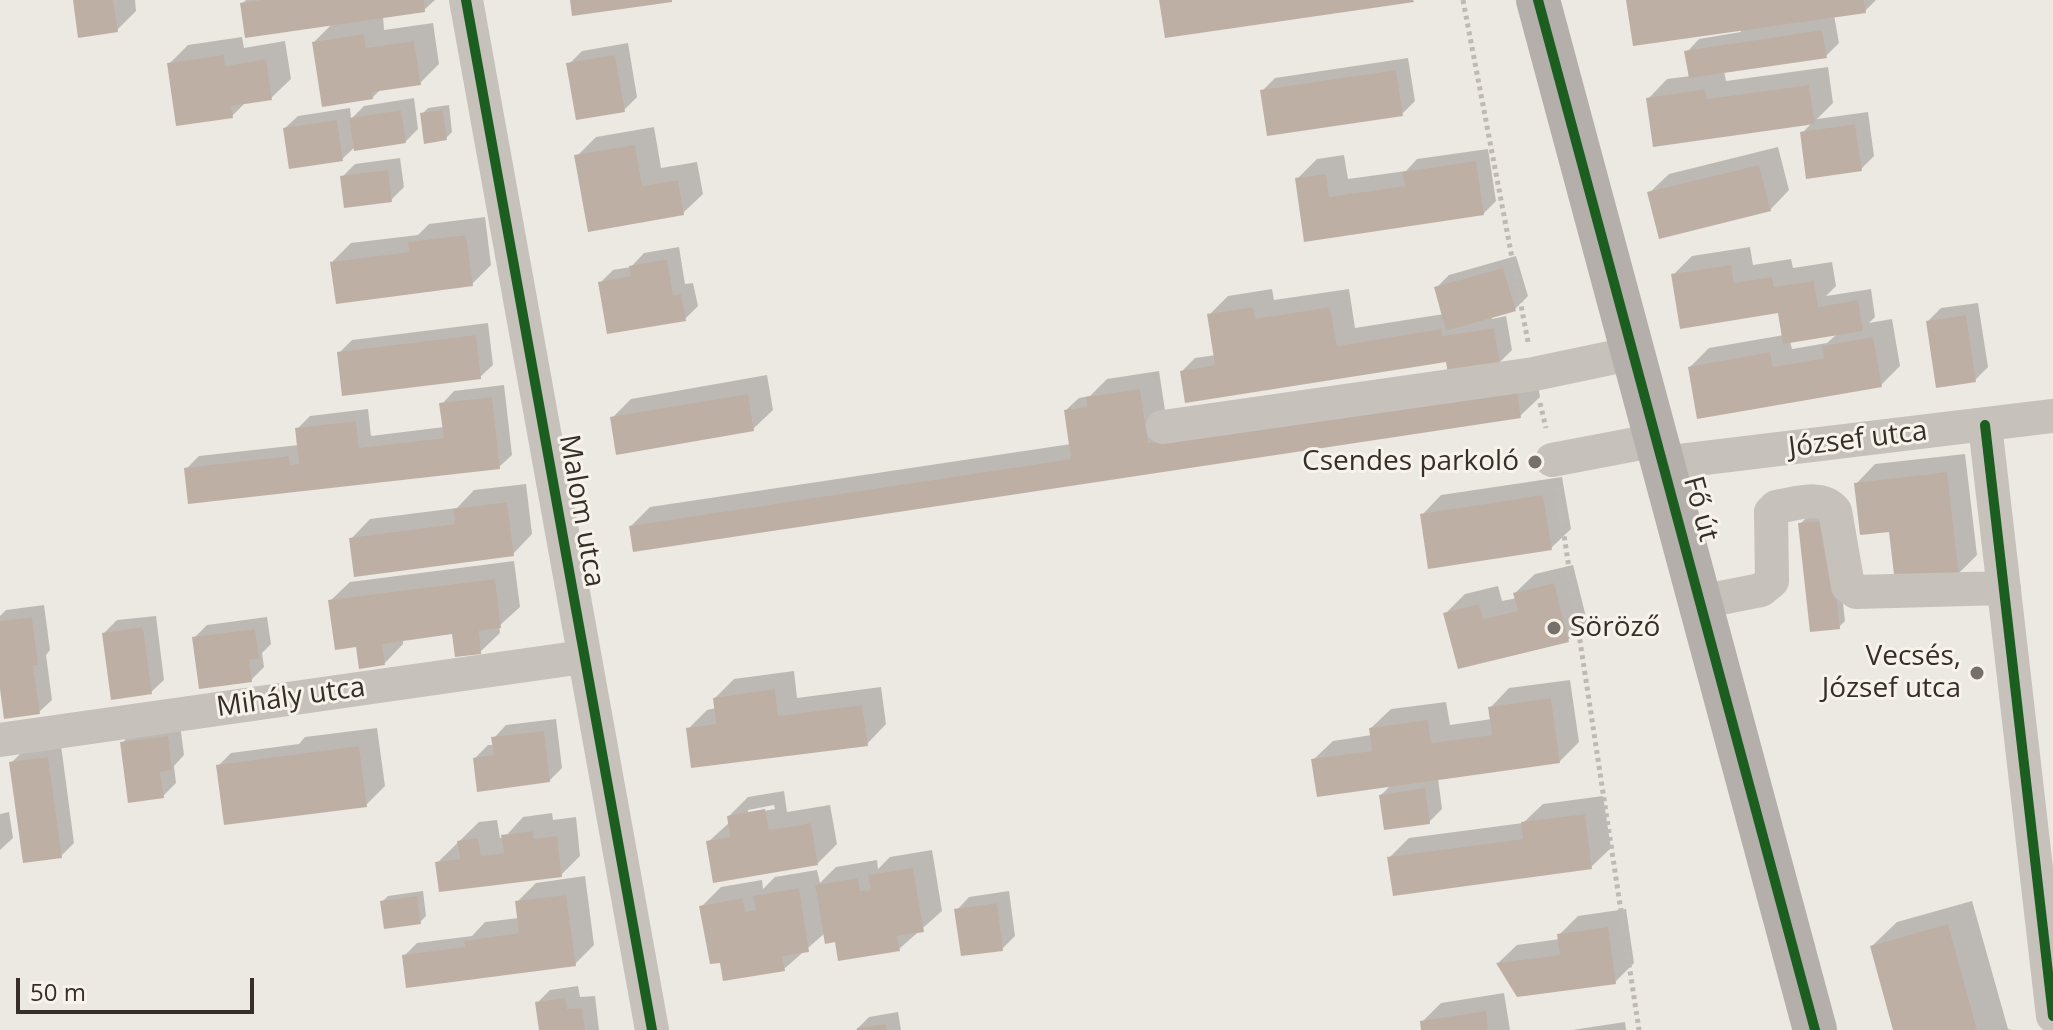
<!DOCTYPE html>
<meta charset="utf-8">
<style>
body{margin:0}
#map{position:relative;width:2053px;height:1030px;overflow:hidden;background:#ece8e2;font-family:"Open Sans",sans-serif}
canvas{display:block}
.scale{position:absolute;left:16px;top:978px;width:238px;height:36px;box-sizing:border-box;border:4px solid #362e29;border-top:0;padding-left:10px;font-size:24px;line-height:28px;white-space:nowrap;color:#362e29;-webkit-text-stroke:6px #f8f3ea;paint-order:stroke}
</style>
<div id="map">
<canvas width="2053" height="1030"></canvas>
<div class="scale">50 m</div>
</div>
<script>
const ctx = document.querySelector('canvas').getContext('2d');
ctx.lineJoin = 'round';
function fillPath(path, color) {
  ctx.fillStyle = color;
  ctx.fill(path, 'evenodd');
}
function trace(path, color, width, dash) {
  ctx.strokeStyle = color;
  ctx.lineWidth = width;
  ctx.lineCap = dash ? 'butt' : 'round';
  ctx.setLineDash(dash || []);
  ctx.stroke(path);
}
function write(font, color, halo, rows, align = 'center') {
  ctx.font = font + ' "Open Sans",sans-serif';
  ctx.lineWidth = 6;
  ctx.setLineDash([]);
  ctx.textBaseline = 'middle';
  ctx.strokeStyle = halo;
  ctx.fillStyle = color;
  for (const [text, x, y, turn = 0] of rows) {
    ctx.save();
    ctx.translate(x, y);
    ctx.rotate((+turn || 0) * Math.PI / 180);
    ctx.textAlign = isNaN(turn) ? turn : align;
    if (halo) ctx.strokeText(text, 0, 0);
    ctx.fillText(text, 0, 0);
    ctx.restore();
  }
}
fillPath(new Path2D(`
 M75 0H135L136 11 117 30Z
 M246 0H435L424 10 383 16 384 30 433 23 439 64 420 83 381 89 372 98 314 42 333 23 242 4Z
 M1628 0H1876L1865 11 1834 15 1839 43 1826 56 1724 71 1726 81 1828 67 1833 103 1817 119 1868 112 1874 156 1861 169 1802 133 1812 123 1648 99 1667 79 1691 76 1687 52 1699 39 1741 32 1740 28Z
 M242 37 244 48 285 41 291 79 271 98 246 102 232 116 169 64 188 45Z
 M628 43 637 97 624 110 569 64 582 51Z
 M1408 58 1415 101 1402 114 1262 91 1275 78Z
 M414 98 418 129 405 142 355 147 342 159 285 128 298 116 350 108 351 119 364 106Z
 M449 105 452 132 446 138 422 114 428 108Z
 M654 127 661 168 697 162 703 194 683 213 577 156 596 137Z
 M1778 147 1789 190 1770 210 1649 193 1669 174Z
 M1488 149 1496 201 1483 214 1306 239 1297 179 1317 159 1344 155 1348 179 1406 171 1417 159Z
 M400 158 404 187 391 200 342 177 355 164Z
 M485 217 491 265 472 284 332 262 351 243 418 235 429 224Z
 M679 247 685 284 693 283 698 306 685 319 600 283 613 270 631 267 644 253Z
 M1750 247 1753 265 1791 259 1793 268 1832 262 1836 286 1826 296 1871 289 1875 317 1869 323 1892 319 1900 366 1881 385 1690 367 1709 348 1784 335 1780 311 1673 275 1692 256ZM1837 334 1827 343 1792 349 1790 341Z
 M1516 256 1528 296 1515 309 1492 316V319L1506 316 1512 350 1499 363 1448 360 1182 371 1195 358 1216 355 1209 315 1228 296 1272 289 1274 300 1349 289 1355 328 1444 314 1436 288 1449 275Z
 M1978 303 1988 367 1975 380 1928 321 1941 308Z
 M488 323 493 365 480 377 339 353 352 340Z
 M1535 369 1540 397 1520 416 631 526 650 507 1071 444 1066 410 1079 398 1090 396 1107 379 1159 371 1168 430Z
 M767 375 773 410 753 429 612 418 631 399Z
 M504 385 512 455 499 467 186 469 199 456 299 445 297 429 310 416 368 409 371 436 444 427 442 404 454 391Z
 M1965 454 1977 555 1958 574 1891 530 1856 484 1875 464Z
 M1562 477 1571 529 1551 548 1422 515 1441 495Z
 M526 484 532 534 513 554 351 539 370 519 457 508 474 490Z
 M1833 515 1845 621 1839 627 1800 524 1806 518Z
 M514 561 520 607 499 626 500 633 480 652 454 632 403 639V644L384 664 358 645 330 601 350 582Z
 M1573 565 1587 621 1568 640 1446 613 1465 594 1498 586 1502 601 1517 598 1515 593 1535 574Z
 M44 605 50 650 46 655 52 700 39 712 0 674V616L6 610Z
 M156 616 164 680 151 692 104 633 117 620Z
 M267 617 271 644 262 653 264 667 251 680 194 638 207 625Z
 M794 671 797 698 881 687 886 724 867 744 688 729 707 710 716 708 715 698 734 679Z
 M1570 680 1579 742 1559 762 1438 778 1442 809 1429 822 1381 795 1392 784 1313 760 1333 741 1372 735 1371 728 1391 709 1446 702 1450 725 1492 719 1490 708 1509 688Z
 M556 719 562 768 549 781 475 758 488 745H494V738L506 725Z
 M180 724 184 755 174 766 176 783 163 796 122 743 135 730Z
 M377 728 385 786 366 805 218 766 231 753 299 744 305 737Z
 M61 745 74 843 61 856 11 763 24 750Z
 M784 791 787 812 830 805 837 844 818 863 708 842 730 822 729 816 748 797ZM774 805 775 809 748 814V810Z
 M1603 796 1611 848 1591 867 1389 858 1409 838 1523 823 1543 804Z
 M9 812 13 838 0 850V814Z
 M552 813 553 820 576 817 580 856 561 875 437 863 479 822 497 820 500 838H504L523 817Z
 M932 850 942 911 899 949 837 940 825 933 784 969 722 960 702 906 721 887 762 880 763 889 775 877 817 870 820 883 836 867 877 860 878 869 890 857Z
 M585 876 594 945 575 964 404 956 417 943 472 936 485 922 519 918 517 902 536 883Z
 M423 891 426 916 420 922 382 902 388 896Z
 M1009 891 1015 936 1002 949 957 910 969 897Z
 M1972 901 2008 1029 2013 1030H1895L1872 946 1897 922Z
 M1626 909 1634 963 1615 982 1498 963 1517 945 1560 939 1559 935 1578 916Z
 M578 986 580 997 595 996 599 1030H541L537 1003 550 990Z
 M1504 993 1510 1030H1423L1422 1022 1441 1003Z
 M898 1012 901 1030H856L869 1017Z
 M1625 1022 1626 1030H1572Z`), '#0003');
fillPath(new Path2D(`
 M73 0H113L118 32 78 38Z
 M262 0H424L425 12 245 38 240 3Z
 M570 0H672V2L572 16Z
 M1159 0H1413L1414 2 1165 38Z
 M1626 0H1864L1866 13 1633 46Z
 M1822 30 1827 58 1689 78 1684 51Z
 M364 34 366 48 414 41 421 85 372 92 373 99 322 107 312 42Z
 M224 55 225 66 266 59 272 100 231 106 233 118 176 126 167 63Z
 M615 55 625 112 576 120 566 63Z
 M1396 70 1403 116 1267 136 1260 90Z
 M1809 85 1815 124 1653 147 1646 98 1705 89 1707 99Z
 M401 110 406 143 354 151 349 118Z
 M443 110 447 140 424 144 420 113Z
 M337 120 343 161 289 169 283 128Z
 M1855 124 1862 171 1806 179 1800 132Z
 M635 145 642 186 678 180 684 215 588 232 574 155Z
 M1476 161 1484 215 1304 242 1295 178 1326 174 1329 197 1405 186 1402 172Z
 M1759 165 1771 211 1659 239 1647 192Z
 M388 170 392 202 344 208 340 176Z
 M466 235 473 286 336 304 330 262 409 252 408 242Z
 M667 259 673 295 681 294 686 321 607 334 598 282 631 276 629 266Z
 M1731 265 1734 283 1772 277 1774 287 1814 281 1818 307 1858 300 1863 331 1783 344 1778 313 1680 329 1671 274Z
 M1503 268 1516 311 1446 331 1434 287Z
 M1253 307 1255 319 1330 307 1337 346 1441 329 1442 336 1494 328 1500 365 1448 374 1446 362 1185 403 1180 371 1215 365 1207 314Z
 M1966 315 1976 382 1936 388 1926 321Z
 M476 335 481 379 342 396 337 352Z
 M1873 337 1882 387 1697 419 1688 367 1770 352 1773 367 1824 358 1822 346Z
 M1516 387 1521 418 633 552 629 526 1071 459 1064 410 1087 407 1086 397 1140 389 1148 443Z
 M748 394 754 431 616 455 610 417Z
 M492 397 500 469 188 504 184 468 289 456 290 465 299 464 295 428 356 421 359 448 444 438 439 403Z
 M1947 472 1959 576 1895 583 1889 532 1860 535 1854 483Z
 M1543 495 1552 550 1428 569 1420 514Z
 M507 502 514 556 354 577 349 538 455 524 453 509Z
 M1828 520 1840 629 1810 632 1798 523Z
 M495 579 501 628 479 631 481 654 455 657 452 634 382 644 385 665 359 669 356 647 335 650 328 600Z
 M1554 583 1569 642 1458 669 1443 613 1479 604 1483 619 1518 611 1513 593Z
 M32 617 38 665 33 666 40 714 4 719 0 689V621Z
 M143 627 152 694 111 700 102 633Z
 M255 629 259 659 249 660 252 682 199 689 192 637Z
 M775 689 778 716 862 705 868 746 691 768 686 728 716 724 713 698Z
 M1551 698 1560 763 1317 797 1311 759 1372 751 1369 728 1428 720 1431 743 1492 735 1488 707Z
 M544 731 550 782 477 792 473 758 494 755 491 737Z
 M168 736 172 770 160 772 164 798 128 803 120 742Z
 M359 746 367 807 224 825 216 765Z
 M48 757 62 858 23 863 9 762Z
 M1425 788 1430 824 1384 830 1379 795Z
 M765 809 769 830 811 823 818 865 713 883 706 841 730 837 727 816Z
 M1585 814 1592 869 1393 896 1387 857 1523 839 1521 822Z
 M533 831 534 839 557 836 562 877 439 892 435 862 460 859 457 841 478 838 481 856 504 853 501 835Z
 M913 868 924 932 897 936 900 951 838 961 835 942 825 944 815 885 858 878 860 891 871 890 868 875Z
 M799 888 809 952 782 956 785 971 723 981 720 963 710 964 699 906 743 898 745 912 756 910 753 896Z
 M566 895 576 966 406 988 402 955 465 947 464 941 519 933 515 901Z
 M417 896 421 924 384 929 380 901Z
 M997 903 1003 951 961 956 954 909Z
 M1948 924 1977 1030H1893L1870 946Z
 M1608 927 1616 984 1517 997 1496 963 1560 955 1557 934Z
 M565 998 567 1009 582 1008 585 1030H539L535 1002Z
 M1486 1011 1488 1030H1421L1420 1021Z
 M886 1024 887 1030H857V1028Z`), '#beafa5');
trace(new Path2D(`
 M1463 0 1528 342
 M1540 403 1546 428
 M1557 489 1639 1030`), '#beb9b4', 5, [4, 4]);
trace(new Path2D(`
 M466 0 652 1030
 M1985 425 2053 1016
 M1163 427 1534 374 1634 353
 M1552 460 1657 440
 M1663 463 2053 416
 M1700 602 1761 590 1772 581 1771 512 1776 507C1796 504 1822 494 1835 511L1848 586 1856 592 2004 588
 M0 740 583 657`), '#c6c1bb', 34);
trace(new Path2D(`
 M1538 0 1815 1030`), '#b4afaa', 44);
trace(new Path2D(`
 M466 0 652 1030
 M1538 0 1815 1030
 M1985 425 2053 1016`), '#1b5e20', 10);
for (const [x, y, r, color] of [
 [1535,462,8,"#766f6a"],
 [1554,628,8,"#766f6a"],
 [1977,673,8,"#766f6a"]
]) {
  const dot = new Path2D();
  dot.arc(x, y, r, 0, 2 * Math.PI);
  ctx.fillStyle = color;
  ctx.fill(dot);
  trace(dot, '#f8f3ea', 3);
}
write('28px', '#362e29', '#f8f3ea', [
 ["József utca",1858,440,-7],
 ["Fő út",1700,509,75],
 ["Malom utca",581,511,80],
 ["Mihály utca",291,698,-8]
]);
write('28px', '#362e29', '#f8f3ea', [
 ["Csendes parkoló",1519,462],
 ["Söröző",1570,628,"left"],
 ["Vecsés,",1961,657],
 ["József utca",1961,689]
], 'right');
</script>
